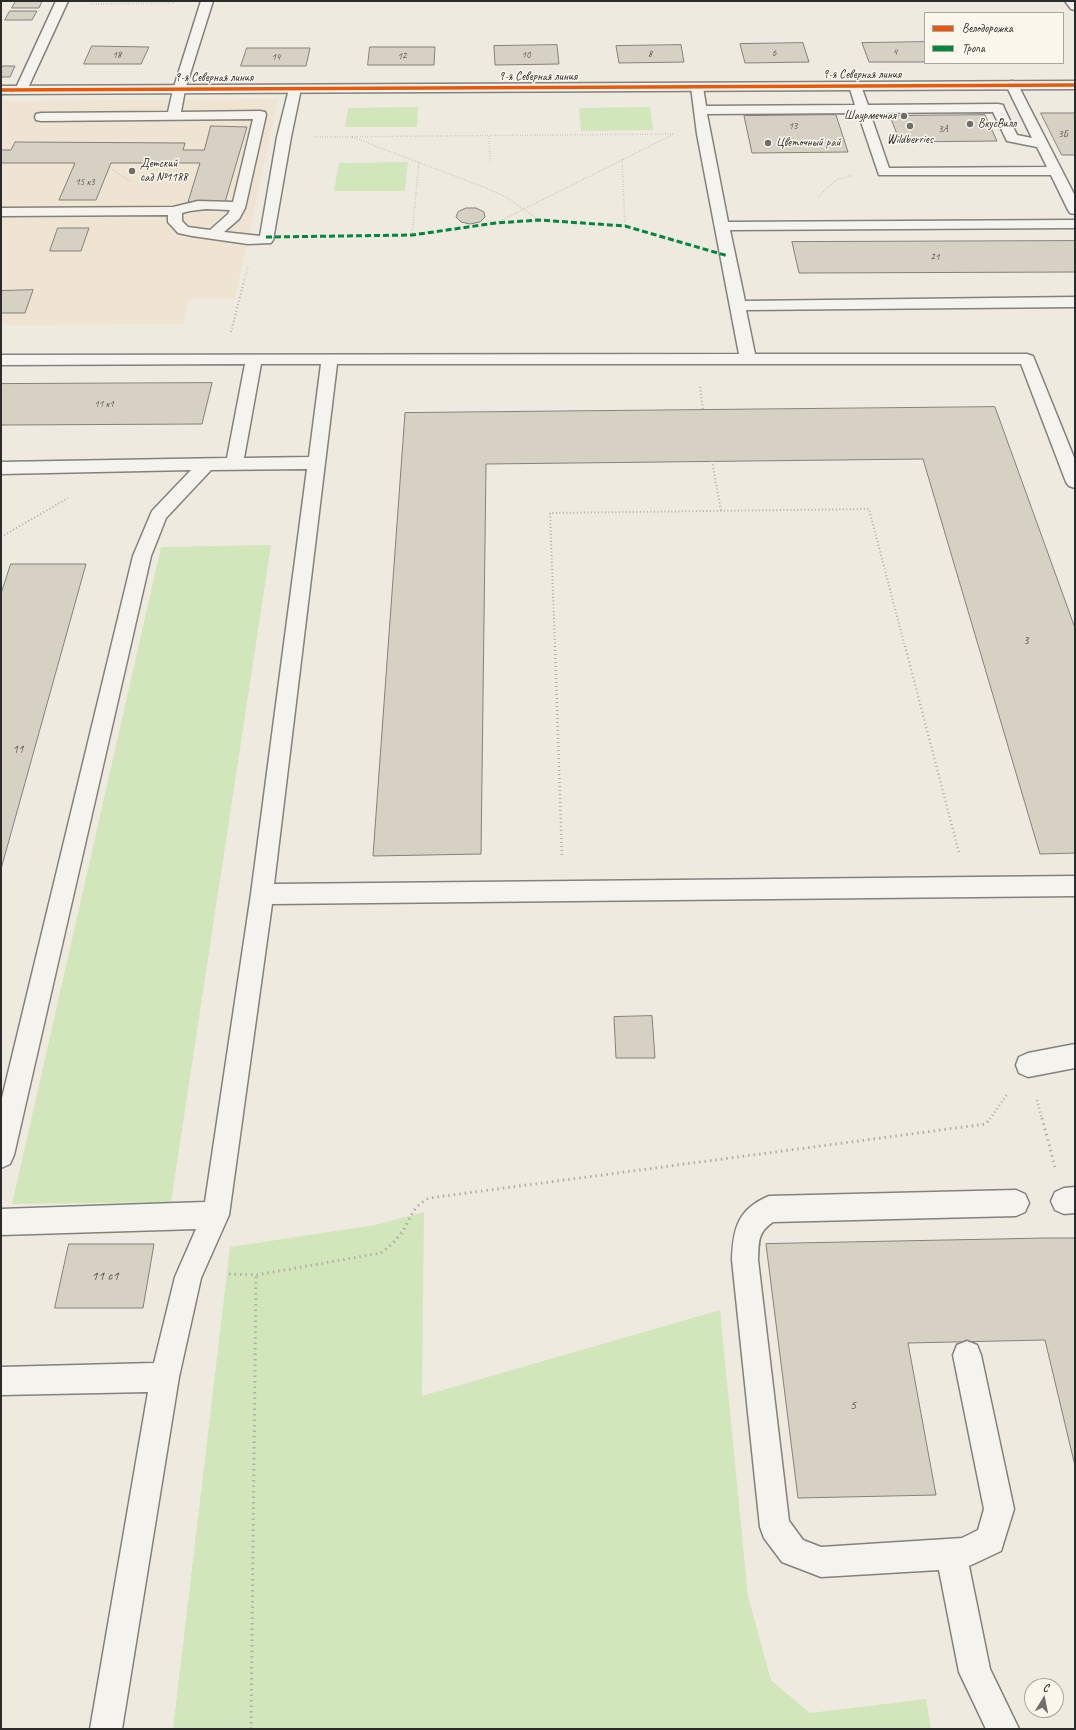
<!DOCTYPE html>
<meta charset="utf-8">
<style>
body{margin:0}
#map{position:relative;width:1076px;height:1730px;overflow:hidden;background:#efeae0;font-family:Caveat,sans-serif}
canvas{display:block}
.frame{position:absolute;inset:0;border:2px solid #2b2b2b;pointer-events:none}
.legend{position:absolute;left:924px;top:12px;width:140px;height:52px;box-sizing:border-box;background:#fbf7ec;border:1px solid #a8a59f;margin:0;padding:5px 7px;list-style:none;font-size:12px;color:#2b2b2b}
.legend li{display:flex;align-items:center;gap:8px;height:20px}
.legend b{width:20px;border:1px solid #a8a59f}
.north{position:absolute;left:1024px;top:1678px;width:40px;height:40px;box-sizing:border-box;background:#fbf7ec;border:1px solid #a8a59f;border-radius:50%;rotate:10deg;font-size:11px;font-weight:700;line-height:16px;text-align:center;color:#2b2b2b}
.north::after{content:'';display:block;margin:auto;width:14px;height:18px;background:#706e6a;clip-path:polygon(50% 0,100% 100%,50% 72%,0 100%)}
</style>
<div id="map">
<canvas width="1076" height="1730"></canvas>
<div class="frame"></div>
<ul class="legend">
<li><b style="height:5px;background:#e8590c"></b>Велодорожка</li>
<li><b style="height:5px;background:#00873e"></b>Тропа</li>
</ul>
<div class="north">С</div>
</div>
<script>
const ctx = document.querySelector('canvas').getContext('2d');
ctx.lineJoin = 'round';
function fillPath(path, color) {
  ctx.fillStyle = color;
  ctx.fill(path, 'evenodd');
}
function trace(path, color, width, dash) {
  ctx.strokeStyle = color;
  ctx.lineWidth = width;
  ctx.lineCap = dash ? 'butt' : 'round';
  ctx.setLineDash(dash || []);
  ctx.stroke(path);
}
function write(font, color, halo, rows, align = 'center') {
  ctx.font = font + ' Caveat,sans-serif';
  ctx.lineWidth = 3;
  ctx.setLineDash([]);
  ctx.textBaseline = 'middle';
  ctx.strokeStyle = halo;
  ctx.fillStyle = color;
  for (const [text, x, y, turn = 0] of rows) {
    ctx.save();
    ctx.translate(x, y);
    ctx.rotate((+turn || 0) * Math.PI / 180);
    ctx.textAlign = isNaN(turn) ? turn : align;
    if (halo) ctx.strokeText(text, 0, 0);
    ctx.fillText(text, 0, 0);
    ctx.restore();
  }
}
fillPath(new Path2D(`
 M278 99 235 299H189L183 324 1 325V101Z`), '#eee4d1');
fillPath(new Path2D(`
 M418 107 417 127H345L348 108Z
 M650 107 653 130 581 131 579 108Z
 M408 162 405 191H334L339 163Z
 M271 545 171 1202 12 1204 161 547Z
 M424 1212 422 1396 720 1310 748 1596 771 1680 810 1713 926 1699 931 1729H173L230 1247 375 1225Z`), '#d2e6bc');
const building = new Path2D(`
 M16 1H42L39 8H12Z
 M10 11H37L32 20H5Z
 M925 42V62H869L862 43Z
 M803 43 809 62 745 63 740 44Z
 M557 45 559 64 495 65 494 46Z
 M681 45 684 62 619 63 616 46Z
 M92 46 149 47 141 64H84Z
 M370 47H435L434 65H368Z
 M247 48H310L306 66H241Z
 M1 66H15L10 77H1Z
 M1041 113H1075V155H1062Z
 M836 115 848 152 752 153 744 116Z
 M985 115 997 141 900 142 890 116Z
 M211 126 247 127 225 202H188L200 163H111L96 200H59L75 163H1V150H11L15 142 185 143 183 150H204Z
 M466 208H476L484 212 485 217 480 222 470 224 461 222 456 217 458 212Z
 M58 228H89L81 251H50Z
 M1075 241V272L799 273 792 242Z
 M33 290 25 313H1V291Z
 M212 383 202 424 1 425V384Z
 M995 407 1075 628V853L1040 854 923 459 486 464 481 854 373 856 405 413Z
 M11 564H86L1 869V594Z
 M652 1016 655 1058H616L614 1017Z
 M1046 1238H1075V1466L1045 1340 908 1343 936 1495 798 1498 766 1244Z
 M69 1244H154L143 1308H55Z`);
fillPath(building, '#d7d1c3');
trace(building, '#83817c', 1);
const lane = new Path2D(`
 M56 1H68L27 90 25 93H17L15 90Z
 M201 1H213L185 90 181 112 260 111 265 112 266 115 245 208 239 219 224 232 260 236 277 137 289 89 291 86H299L301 89 291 137 273 240 271 243 248 244 192 236 178 233 168 222V215L1 216V208L173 207 198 201 233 202 253 119 41 121 36 120 35 117 36 114 41 113 168 112 173 90ZM206 209 230 210 228 214 210 230 188 227 182 221V213L190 211Z
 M1012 81 1016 82 1018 85 1075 196V214L1070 213 1068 210 1051 175H879L858 113 707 114 728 222 1075 220V228L730 230 745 301 1075 297V307L746 310 755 354H1027L1033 356 1075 460V488L1069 486 1066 482 1021 364H337L274 884 1075 876V896L272 904 229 1215 201 1278 179 1377 122 1729H90L148 1392 1 1395V1367L154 1363 175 1277 196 1229 1 1235V1209L205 1202 251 894 307 469 211 470 166 518 151 556 14 1155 10 1164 1 1168V1102L133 556 152 511 191 470 1 474V462L227 458 245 364 1 365V355L739 354 697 134 691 87 693 84H701L703 87 706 106 855 105 849 86 851 83H859L861 86 868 105 998 104 1003 105 1004 108 1017 135 1032 138 1006 85 1008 82ZM993 112 1007 141 1037 147 1047 167 889 168 870 113ZM261 364H321L309 457 244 458Z
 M1075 1044V1068L1028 1077 1019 1073 1016 1065 1019 1057 1028 1053Z
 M1075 1187V1213L1064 1214 1055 1210 1051 1201 1055 1192 1064 1188Z
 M1016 1190 1025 1194 1029 1203 1025 1212 1016 1216 773 1222C757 1233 759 1242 758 1260L789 1521 803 1540 821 1547 962 1538 978 1530 984 1509 953 1355 957 1345 967 1341 977 1345 981 1355 1014 1509 1001 1551 969 1566 990 1669 1019 1729H986L959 1672 939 1570 821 1577 782 1562 764 1538 760 1527 732 1260C733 1228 738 1209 769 1196Z`);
const street = new Path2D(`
 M1065 1H1075V10L1071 9Z
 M1075 81V89L1 94V86Z`);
trace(lane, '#83817c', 3);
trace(street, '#83817c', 3);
trace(new Path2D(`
 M91 4 176 3
 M489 136 490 163
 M315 137 674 134 496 223
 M352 137 486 188 506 197 539 220
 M622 159 625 226
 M113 170 131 182
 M174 181 178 166
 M818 197 836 180 853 175
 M412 235 419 161
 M244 282 248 267`), '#b0aeab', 1.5, [0.5, 2]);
trace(new Path2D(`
 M231 332 244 281
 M700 387 703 410
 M712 461 721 511
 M1 537 68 498
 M555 647 550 513 869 509 905 647`), '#b0aeab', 2, [1, 2.5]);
trace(new Path2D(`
 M555 646 562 857
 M905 646 959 853
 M1037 1100 1042 1119
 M990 1119 1008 1093`), '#b0aeab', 2.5, [1, 3]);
trace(new Path2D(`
 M1042 1118 1055 1167
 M229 1274 256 1275 381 1253C388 1248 394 1242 400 1235 411 1220 410 1208 429 1198L986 1124 990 1118
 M251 1729 256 1275`), '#b0aeab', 3, [1.5, 4]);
fillPath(lane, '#f5f3ee');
fillPath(street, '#f5f3ee');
trace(new Path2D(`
 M266 237 412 235 496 223 539 220 625 226 728 256`), '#00873e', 3, [6, 3]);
trace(new Path2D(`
 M1 90 1075 85`), '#e8590c', 3.5);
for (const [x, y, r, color] of [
 [904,116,4,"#706e6a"],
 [970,124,4,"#706e6a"],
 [910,126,4,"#706e6a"],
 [768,143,4,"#706e6a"],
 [132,171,4,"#706e6a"]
]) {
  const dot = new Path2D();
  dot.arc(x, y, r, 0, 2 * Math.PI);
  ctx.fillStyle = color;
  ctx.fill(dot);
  trace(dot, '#fbf7ec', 1.5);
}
write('10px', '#565451', null, [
 ["4",895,52],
 ["6",774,53],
 ["8",650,54],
 ["18",117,55],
 ["10",526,55],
 ["12",402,56],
 ["14",276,57],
 ["13",793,126],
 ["3А",943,129],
 ["3Б",1063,134],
 ["15 к3",85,182],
 ["21",935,257],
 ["11 к1",104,404]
]);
write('12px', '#2b2b2b', '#fbf7ec', [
 ["9-я Северная линия",862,75],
 ["9-я Северная линия",538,77],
 ["9-я Северная линия",214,78]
]);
write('12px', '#2b2b2b', '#fbf7ec', [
 ["Шаурмечная",896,116,"right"],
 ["ВкусВилл",978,124],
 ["Wildberries",910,140,"center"],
 ["Цветочный рай",776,143],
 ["Детский",140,164],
 ["сад №1188",140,178]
], 'left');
write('12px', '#565451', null, [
 ["3",1026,641],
 ["11",18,750]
]);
write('14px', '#565451', null, [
 ["11 с1",105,1276],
 ["5",853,1405]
]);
</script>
